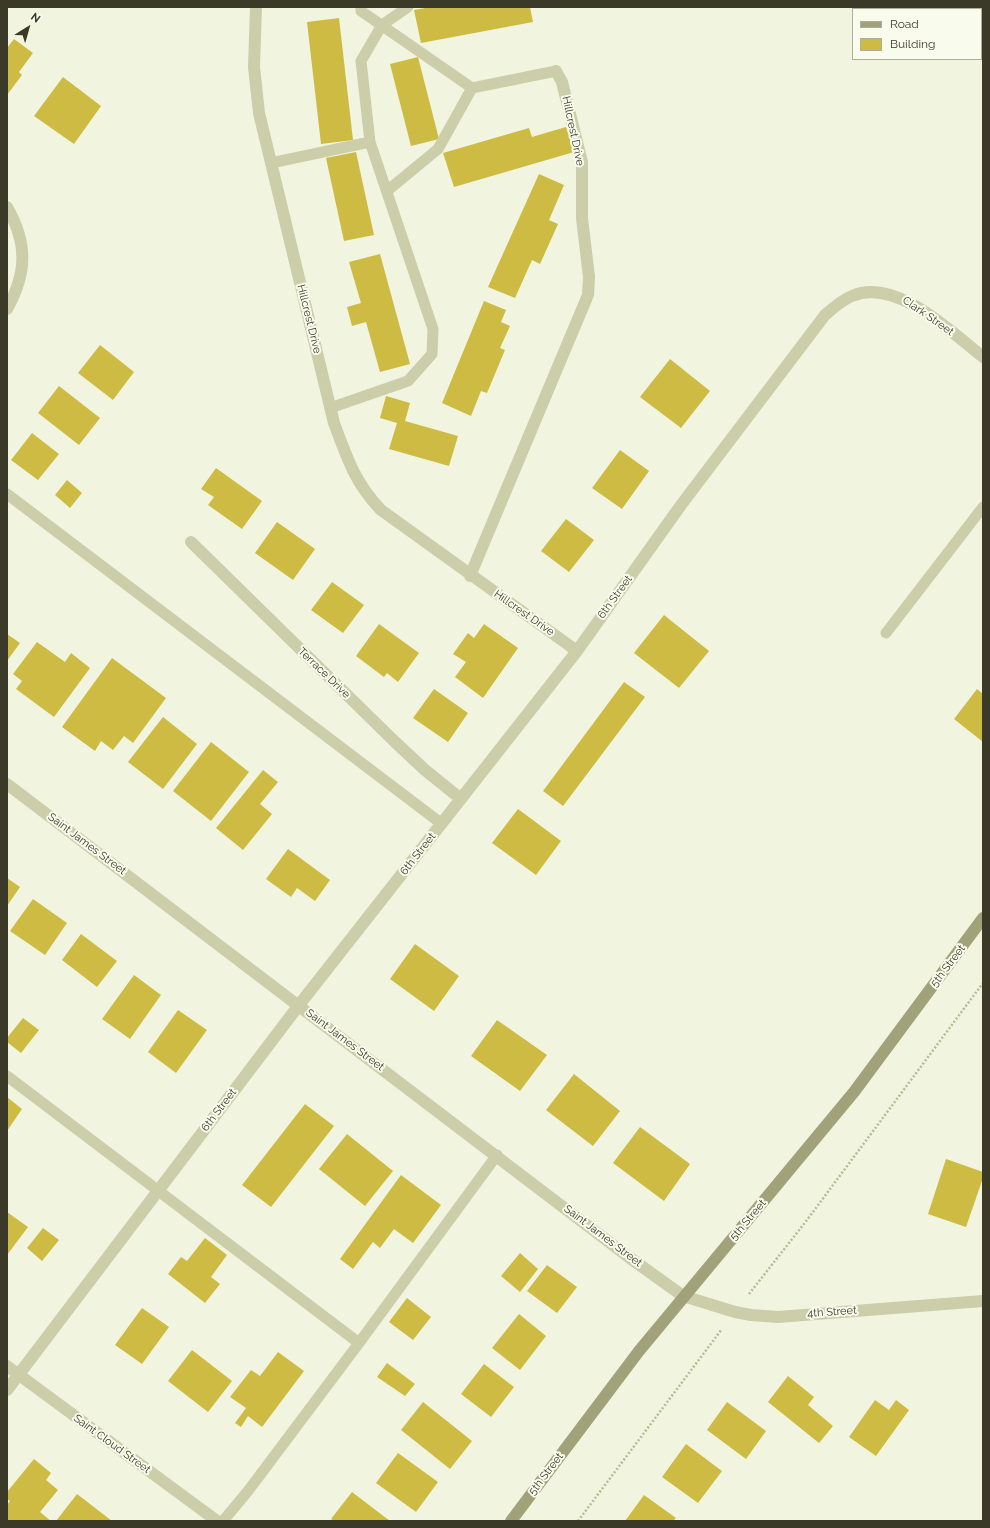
<!DOCTYPE html>
<style>
body{margin:0}
#map{position:relative;width:990px;height:1528px;overflow:hidden;background:#f1f5df;font-family:Raleway,sans-serif}
canvas{display:block}
.frame{position:absolute;inset:0;border:8px solid #3b3a29;pointer-events:none}
.legend{position:absolute;left:852px;top:8px;width:130px;height:52px;box-sizing:border-box;background:#f9fbec;border:1px solid #adae9e;margin:0;padding:5px 7px;list-style:none;font-size:12px;color:#3b3a29}
.legend li{display:flex;align-items:center;gap:8px;height:20px}
.legend b{width:20px;border:1px solid #adae9e}
.north{position:absolute;left:8px;top:8px;width:40px;height:40px;-webkit-text-stroke:3px #f9fbec;paint-order:stroke;rotate:37deg;font-size:11px;font-weight:700;line-height:16px;text-align:center;color:#3b3a29}
.north::after{content:'';display:block;margin:auto;width:14px;height:18px;background:#3b3a29;clip-path:polygon(50% 0,100% 100%,50% 72%,0 100%)}
</style>
<div id="map">
<canvas width="990" height="1528"></canvas>
<div class="frame"></div>
<ul class="legend">
<li><b style="height:5px;background:#a2a27a"></b>Road</li>
<li><b style="height:11px;background:#cebb43"></b>Building</li>
</ul>
<div class="north">N</div>
</div>
<script>
const ctx = document.querySelector('canvas').getContext('2d');
ctx.lineJoin = 'round';
function fillPath(path, color) {
  ctx.fillStyle = color;
  ctx.fill(path, 'evenodd');
}
function trace(path, color, width, dash) {
  ctx.strokeStyle = color;
  ctx.lineWidth = width;
  ctx.lineCap = dash ? 'butt' : 'round';
  ctx.setLineDash(dash || []);
  ctx.stroke(path);
}
function write(font, color, halo, rows, align = 'center') {
  ctx.font = font + ' Raleway,sans-serif';
  ctx.lineWidth = 4;
  ctx.setLineDash([]);
  ctx.textBaseline = 'middle';
  ctx.strokeStyle = halo;
  ctx.fillStyle = color;
  for (const [text, x, y, turn = 0] of rows) {
    ctx.save();
    ctx.translate(x, y);
    ctx.rotate((+turn || 0) * Math.PI / 180);
    ctx.textAlign = isNaN(turn) ? turn : align;
    if (halo) ctx.strokeText(text, 0, 0);
    ctx.fillText(text, 0, 0);
    ctx.restore();
  }
}
fillPath(new Path2D(`
 M431 7H530L533 22 421 43 414 10Z
 M339 18 353 140 321 144 307 22Z
 M14 39 33 53 19 72 22 75 7 95V48Z
 M418 57 439 139 411 146 390 64Z
 M63 77 101 106 74 144 34 116Z
 M566 127 574 152 454 187 443 153 529 128 532 137Z
 M356 152 374 235 344 241 326 158Z
 M539 174 564 185 549 220 558 224 540 264 532 260 515 298 488 287Z
 M380 254 410 364 380 372 366 322 352 326 347 307 361 303 349 262Z
 M484 301 506 310 501 322 510 326 500 348 505 350 487 393 481 391 471 416 442 403Z
 M100 345 134 372 113 400 78 373Z
 M670 359 710 391 681 428 640 397Z
 M59 386 100 418 79 445 38 413Z
 M386 396 410 403 405 421 458 436 449 466 389 449 397 423 380 418Z
 M32 433 59 454 38 480 11 460Z
 M620 450 649 471 622 509 592 488Z
 M216 468 262 501 242 529 208 505 214 497 201 489Z
 M67 480 82 493 70 508 55 495Z
 M566 519 594 540 569 572 541 551Z
 M277 522 315 549 293 580 255 553Z
 M332 582 364 605 343 633 311 610Z
 M664 615 709 651 679 688 634 653Z
 M379 624 419 653 398 682 387 673 384 677 356 656Z
 M484 624 518 648 483 698 455 677 466 662 453 654 468 633 474 638Z
 M7 634 20 643 7 661Z
 M37 642 65 662 71 653 90 668 54 717 16 689 22 681 13 674Z
 M112 658 166 698 133 743 124 736 113 750 101 741 95 751 62 727Z
 M624 682 645 697 563 806 543 791Z
 M434 689 468 713 448 742 413 718Z
 M977 689 983 694V742L954 719Z
 M163 717 197 744 163 789 128 762Z
 M211 742 249 772 211 821 173 791Z
 M263 770 278 782 260 804 272 814 243 850 216 828Z
 M518 809 561 841 536 875 492 843Z
 M288 849 330 880 315 901 297 888 291 897 266 879Z
 M7 878 20 887 7 906Z
 M33 899 67 923 45 955 10 931Z
 M81 934 117 961 97 987 62 960Z
 M415 944 459 976 434 1011 390 979Z
 M134 975 161 995 130 1039 102 1019Z
 M178 1010 207 1030 176 1073 148 1052Z
 M23 1018 39 1030 21 1053 7 1042V1038Z
 M497 1020 547 1055 520 1091 471 1056Z
 M574 1074 620 1111 593 1146 546 1110Z
 M7 1097 22 1109 7 1131Z
 M305 1104 334 1126 271 1207 242 1185Z
 M640 1127 690 1164 664 1201 613 1163Z
 M347 1134 393 1171 365 1206 319 1169Z
 M946 1159 983 1172V1178L966 1227 928 1214Z
 M401 1175 441 1205 413 1243 394 1229 380 1248 373 1242 353 1269 340 1259Z
 M7 1212 28 1227 7 1255Z
 M43 1228 59 1240 42 1261 27 1248Z
 M205 1238 227 1255 211 1277 220 1284 205 1303 168 1274 181 1257 187 1261Z
 M520 1253 538 1269 520 1292 501 1276Z
 M547 1265 577 1287 557 1313 527 1291Z
 M407 1298 431 1317 413 1340 389 1322Z
 M142 1308 169 1327 142 1364 115 1345Z
 M519 1314 546 1336 520 1370 492 1348Z
 M192 1350 232 1381 208 1412 168 1381Z
 M278 1352 304 1371 262 1427 248 1416 241 1427 235 1423 246 1408 230 1397 251 1370 260 1376Z
 M387 1363 415 1384 405 1396 377 1377Z
 M484 1364 514 1387 491 1417 461 1394Z
 M788 1376 814 1397 808 1405 833 1426 819 1443 768 1402Z
 M875 1400 889 1410 896 1400 909 1410 876 1456 849 1437Z
 M423 1402 472 1441 450 1469 401 1430Z
 M727 1402 766 1431 746 1459 707 1430Z
 M686 1444 722 1471 698 1503 662 1477Z
 M398 1453 438 1482 416 1512 376 1483Z
 M34 1459 51 1473 46 1480 58 1490 40 1512 51 1521H7V1505L10 1501 7 1499V1492Z
 M352 1492 390 1521H334L331 1519Z
 M77 1494 112 1521H56Z
 M644 1495 676 1518 673 1521H625Z`), '#cebb43');
trace(new Path2D(`
 M749 1294 807 1220 983 983
 M578 1521 722 1329`), '#b8ba93', 2.5, [2, 2]);
trace(new Path2D(`
 M361 7V11L472 88 556 71
 M271 163 370 142 361 61 382 25 408 7
 M387 191 438 149 472 88
 M330 408 408 381 432 354 433 329 370 142
 M7 494 442 824
 M886 633 983 507
 M7 1076 359 1343
 M223 1521 248 1491 359 1343 497 1155`), '#cbcea9', 11);
trace(new Path2D(`
 M256 7 254 67 259 113 334 423C347 458 355 483 381 510L577 651
 M7 207C28 244 27 273 7 309
 M191 542 393 740 425 770 461 799
 M470 576 588 295 589 277 582 218V162L562 82 556 71
 M7 784 630 1258 683 1296 735 1312 751 1315 778 1317 983 1301
 M7 1366 217 1521
 M7 1390 299 1005 577 651 681 505 825 315C833 308 842 300 852 296 896 277 951 332 983 357`), '#cbcea9', 12);
trace(new Path2D(`
 M511 1521 639 1351 854 1092 983 918`), '#a2a27a', 12);
write('11px', '#3b3a29', '#f9fbec', [
 ["Hillcrest Drive",573,131,78],
 ["Clark Street",928,316,35],
 ["Hillcrest Drive",309,319,76],
 ["6th Street",615,597,-54],
 ["Hillcrest Drive",524,613,35],
 ["Terrace Drive",324,673,44],
 ["Saint James Street",87,844,37],
 ["6th Street",418,854,-52],
 ["5th Street",948,966,-53],
 ["Saint James Street",345,1040,37],
 ["6th Street",219,1110,-53],
 ["5th Street",748,1220,-50],
 ["Saint James Street",603,1236,37],
 ["4th Street",832,1312,-4],
 ["Saint Cloud Street",112,1444,36],
 ["5th Street",546,1474,-53]
]);
</script>
